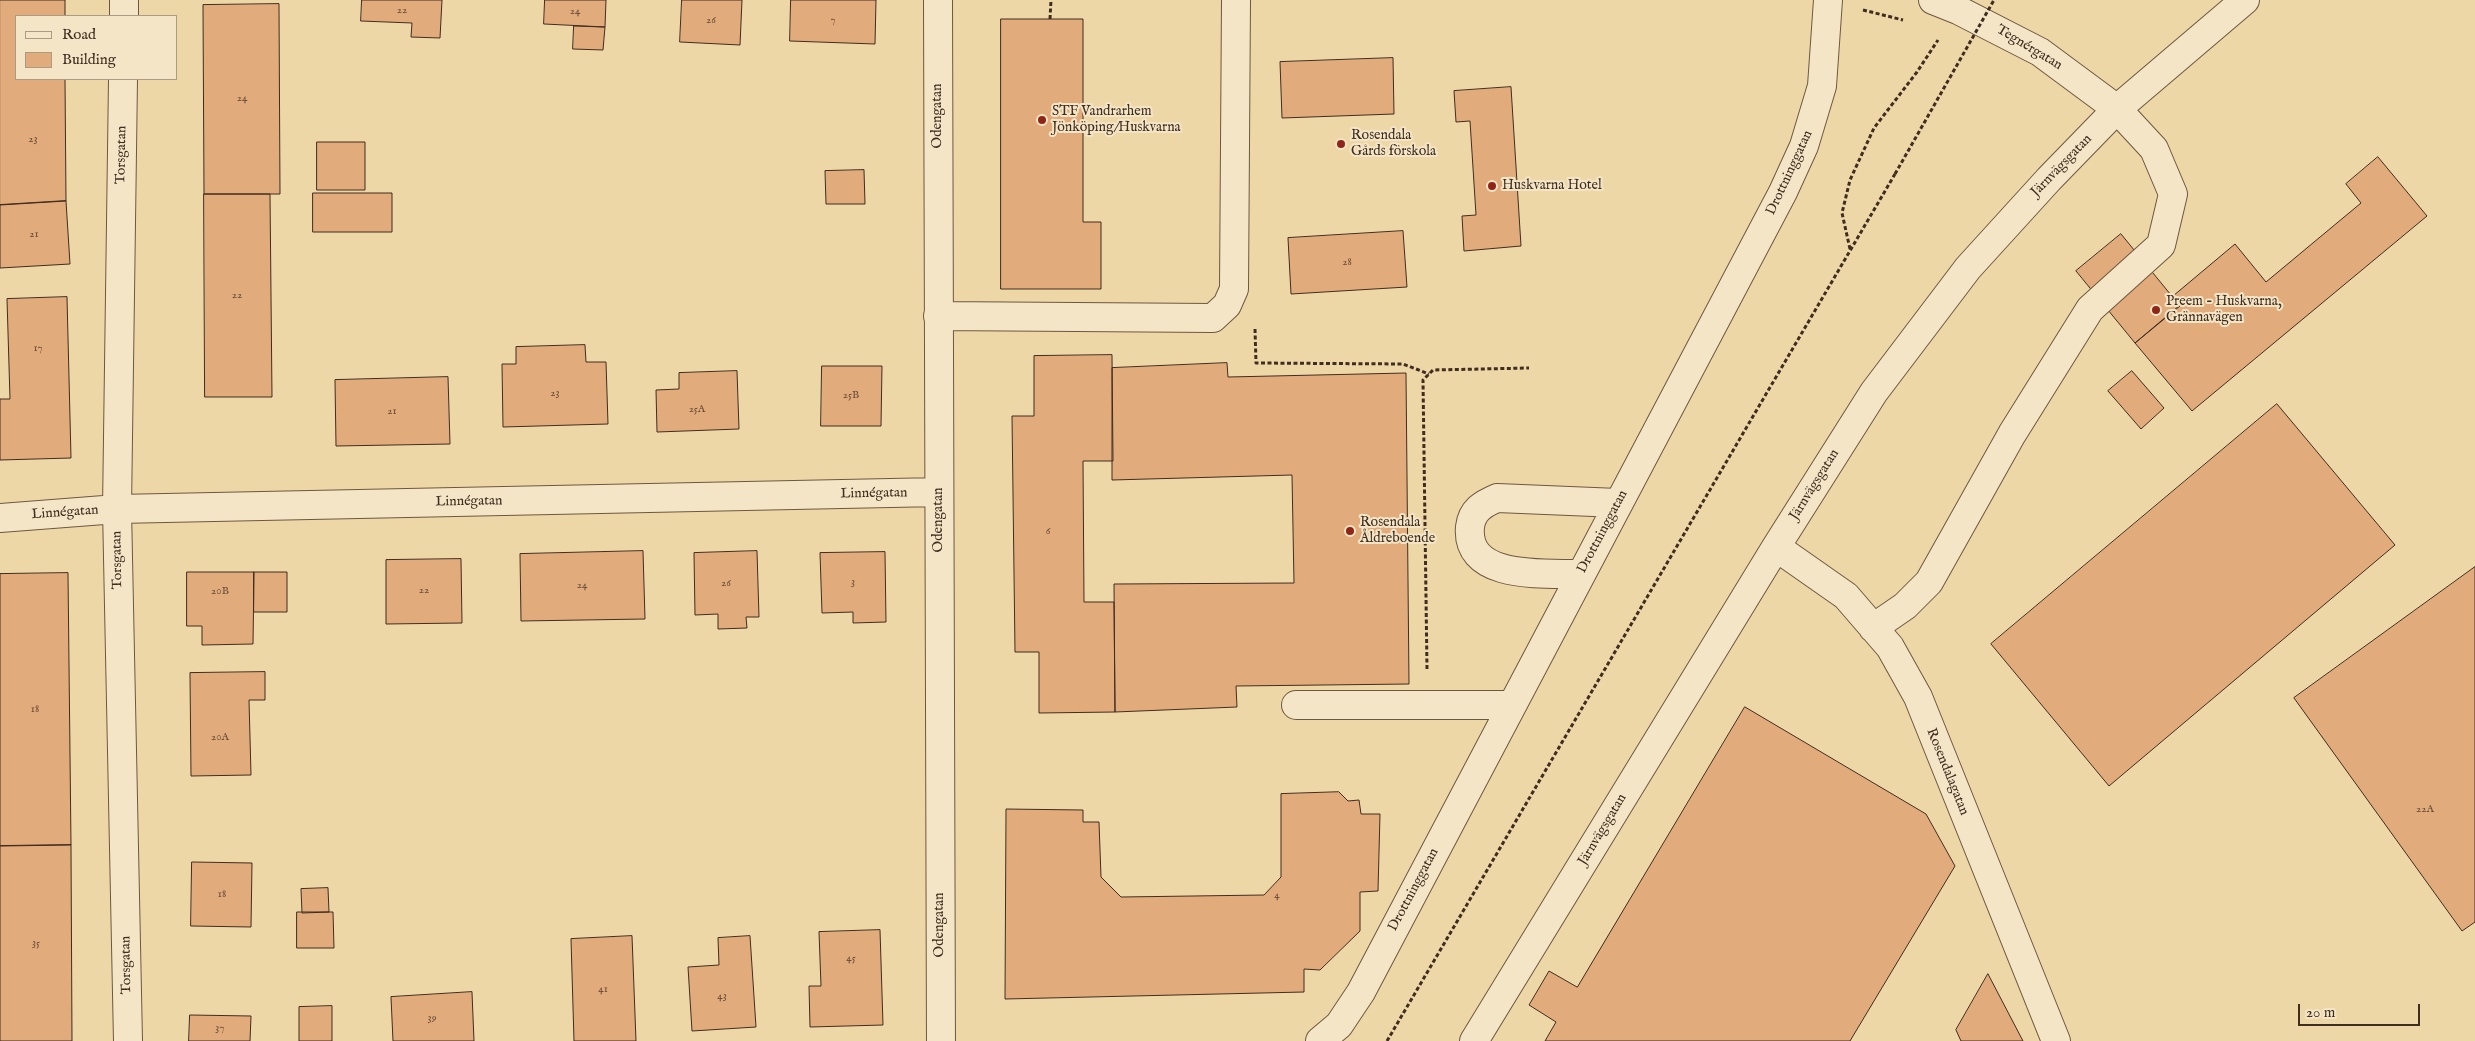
<!DOCTYPE html>
<meta charset="utf-8">
<style>
body{margin:0}
#map{position:relative;width:2475px;height:1041px;overflow:hidden;background:#eed7a7;font-family:"IM FELL English",serif}
canvas{display:block}
.legend{position:absolute;left:15px;top:15px;width:162px;height:65px;box-sizing:border-box;background:#f4e5c6;border:1px solid #ac9b84;margin:0;padding:6px 9px;list-style:none;font-size:15px;color:#402d21}
.legend li{display:flex;align-items:center;gap:10px;height:25px}
.legend b{width:25px;border:1px solid #ac9b84}
.scale{position:absolute;left:2298px;top:1004px;width:122px;height:22px;box-sizing:border-box;border:2px solid #402d21;border-top:0;padding-left:6px;font-size:15px;line-height:18px;white-space:nowrap;color:#402d21;-webkit-text-stroke:4px #f4e5c6;paint-order:stroke}
</style>
<div id="map">
<canvas width="2475" height="1041"></canvas>
<ul class="legend">
<li><b style="height:6px;background:#f4e5c6"></b>Road</li>
<li><b style="height:14px;background:#e1ab7c"></b>Building</li>
</ul>
<div class="scale">20 m</div>
</div>
<script>
const ctx = document.querySelector('canvas').getContext('2d');
ctx.lineJoin = 'round';
function fillPath(path, color) {
  ctx.fillStyle = color;
  ctx.fill(path, 'evenodd');
}
function trace(path, color, width, dash) {
  ctx.strokeStyle = color;
  ctx.lineWidth = width;
  ctx.lineCap = dash ? 'butt' : 'round';
  ctx.setLineDash(dash || []);
  ctx.stroke(path);
}
function write(font, color, halo, rows, align = 'center') {
  ctx.font = font + ' "IM FELL English",serif';
  ctx.lineWidth = 4;
  ctx.setLineDash([]);
  ctx.textBaseline = 'middle';
  ctx.strokeStyle = halo;
  ctx.fillStyle = color;
  for (const [text, x, y, turn = 0] of rows) {
    ctx.save();
    ctx.translate(x, y);
    ctx.rotate((+turn || 0) * Math.PI / 180);
    ctx.textAlign = isNaN(turn) ? turn : align;
    if (halo) ctx.strokeText(text, 0, 0);
    ctx.fillText(text, 0, 0);
    ctx.restore();
  }
}
const building = new Path2D(`
 M0 0H65V16H16V79H65L66 201 0 205Z
 M362 0H442L440 38 411 37 412 23 361 21Z
 M545 0H606L605 27 544 24Z
 M682 0H742L740 45 680 42Z
 M791 0H876L875 44 790 41Z
 M279 4 280 194H204L203 5Z
 M1001 19H1083V222H1101V289H1001Z
 M574 26 605 27 603 50 573 49Z
 M1393 58 1394 114 1282 118 1280 62Z
 M1511 87 1521 246 1464 251 1462 216 1476 215 1470 121 1456 122 1454 91Z
 M317 142H365V190H317Z
 M2378 157 2427 216 2192 411 2135 343 2180 305 2173 296 2235 244 2266 282 2361 203 2346 184Z
 M864 170 865 204H826L825 171Z
 M313 193H392V232H313Z
 M204 194H270L272 397H205Z
 M66 201 70 264 0 268V205Z
 M1403 231 1407 287 1291 294 1288 238Z
 M2121 234 2180 306 2135 343 2076 271Z
 M67 297 71 458 0 460V399H10L7 299Z
 M585 345 586 362H606L608 424 503 427 502 364H516V347Z
 M1112 355 1113 461H1083L1084 602H1114L1115 712 1039 713V652H1015L1012 416H1034V356Z
 M1227 363 1228 377 1406 373 1409 684 1236 686 1237 707 1115 712 1114 584 1294 583 1292 475 1112 480V368Z
 M822 366H882L881 426H821Z
 M737 371 739 429 657 432 656 390 679 389V373Z
 M2132 371 2164 408 2141 429 2108 391Z
 M448 377 450 444 336 446 335 380Z
 M2277 404 2395 545 2109 786 1991 644Z
 M643 551 645 619 521 621 520 554Z
 M757 551 759 617H746L747 628 718 629V614L695 615 694 553Z
 M885 552 886 622 853 623V612L822 613 820 553Z
 M461 559 462 623 386 624V560Z
 M2475 567V922L2462 931 2294 698Z
 M187 572H254L253 644 202 645V626H187Z
 M254 572H287V612H254Z
 M68 573 71 845 0 846V574Z
 M265 672V700H249L251 775 191 776 190 673Z
 M1745 707 1926 814 1955 866 1850 1041H1545L1556 1022 1529 1005 1549 971 1577 987Z
 M1339 792 1348 801 1359 800 1361 814H1380L1378 891 1360 892V931L1320 970 1304 969V992L1005 999 1006 809 1083 810V822H1099L1101 877 1121 897 1264 895 1281 877V794Z
 M71 845 72 1041H0V846Z
 M192 862 252 863 251 927 191 926Z
 M328 888 329 912 302 913 301 889Z
 M297 912H333L334 948H297Z
 M880 930 883 1025 810 1027 809 986H821L819 932Z
 M632 936 636 1041H574L571 939Z
 M750 936 756 1027 692 1031 688 967 719 965 718 938Z
 M1988 974 2023 1041H1961L1956 1030Z
 M472 992 474 1041H393L391 997Z
 M332 1006V1041H299V1007Z
 M190 1015 251 1016 250 1041H189Z`);
fillPath(building, '#e1ab7c');
trace(building, '#402d21', 1);
const minor = new Path2D(`
 M938 0 941 1041
 M124 16V0
 M123 79 117 509 128 1041
 M938 316 1213 318 1227 305 1234 289 1236 0
 M0 518 117 509 939 492
 M1776 547 1846 596 1890 647 1918 697 2056 1041
 M1580 574C1547 573 1465 581 1470 527 1472 510 1483 504 1497 498L1618 503
 M1873 628 1905 606 1929 582 2012 434 2090 309 2161 245 2173 194 2154 149 2117 109 2040 52 1958 10 1933 0
 M1296 705H1512
 M1320 1041 1339 1025 1361 992 1783 192 1804 146 1822 86 1828 0
 M1474 1041 1776 547 1874 392 1968 268 2049 179 2117 109 2245 0`);
trace(minor, '#6c5842', 30);
trace(new Path2D(`
 M1863 10 1903 20
 M1050 19 1051 0
 M1850 249 1842 213 1850 180 1874 128 1917 72 1938 40
 M1255 329 1256 363 1403 364 1429 374
 M1427 669 1423 380 1433 370 1529 368
 M1387 1041 1895 174`), '#402d21', 3, [4, 2.5]);
trace(minor, '#f4e5c6', 28);
trace(new Path2D(`
 M1895 174 1994 0`), '#402d21', 3, [4, 2.5]);
for (const [x, y, r, color] of [
 [1042,120,5,"#8f2418"],
 [1341,144,5,"#8f2418"],
 [1492,186,5,"#8f2418"],
 [2156,310,5,"#8f2418"],
 [1350,531,5,"#8f2418"]
]) {
  const dot = new Path2D();
  dot.arc(x, y, r, 0, 2 * Math.PI);
  ctx.fillStyle = color;
  ctx.fill(dot);
  trace(dot, '#f4e5c6', 2);
}
write('11px', '#684c38', null, [
 ["22",402,11],
 ["24",575,12],
 ["26",711,21],
 ["7",833,21],
 ["24",242,99],
 ["23",33,140],
 ["21",34,235],
 ["28",1347,263],
 ["22",237,296],
 ["17",38,349],
 ["23",555,394],
 ["25B",851,396],
 ["25A",697,410],
 ["21",392,412],
 ["6",1048,532],
 ["3",853,583],
 ["26",726,584],
 ["24",582,586],
 ["22",424,591],
 ["20B",220,592],
 ["18",35,710],
 ["20A",220,738],
 ["22A",2425,810],
 ["18",222,895],
 ["4",1277,896],
 ["35",36,944],
 ["45",851,959],
 ["41",603,990],
 ["43",722,997],
 ["39",432,1019],
 ["37",220,1029]
]);
write('14px', '#402d21', '#f4e5c6', [
 ["Tegnérgatan",2029,48,31],
 ["Odengatan",938,116,-90],
 ["Torsgatan",122,155,-89],
 ["Järnvägsgatan",2062,166,-46],
 ["Drottninggatan",1790,173,-65],
 ["Järnvägsgatan",1815,485,-58],
 ["Linnégatan",874,494,-1],
 ["Linnégatan",469,502,-1],
 ["Linnégatan",65,513,-4],
 ["Odengatan",939,520,-90],
 ["Drottninggatan",1603,532,-62],
 ["Torsgatan",118,560,-91],
 ["Rosendalagatan",1947,772,68],
 ["Järnvägsgatan",1603,830,-59],
 ["Drottninggatan",1414,890,-62],
 ["Odengatan",940,925,-90],
 ["Torsgatan",127,965,-91]
]);
write('14px', '#402d21', '#f4e5c6', [
 ["STF Vandrarhem",1052,112],
 ["Jönköping/Huskvarna",1052,128],
 ["Rosendala",1351,136],
 ["Gårds förskola",1351,152],
 ["Huskvarna Hotel",1502,186],
 ["Preem - Huskvarna,",2166,302],
 ["Grännavägen",2166,318],
 ["Rosendala",1360,523],
 ["Åldreboende",1360,539]
], 'left');
</script>
